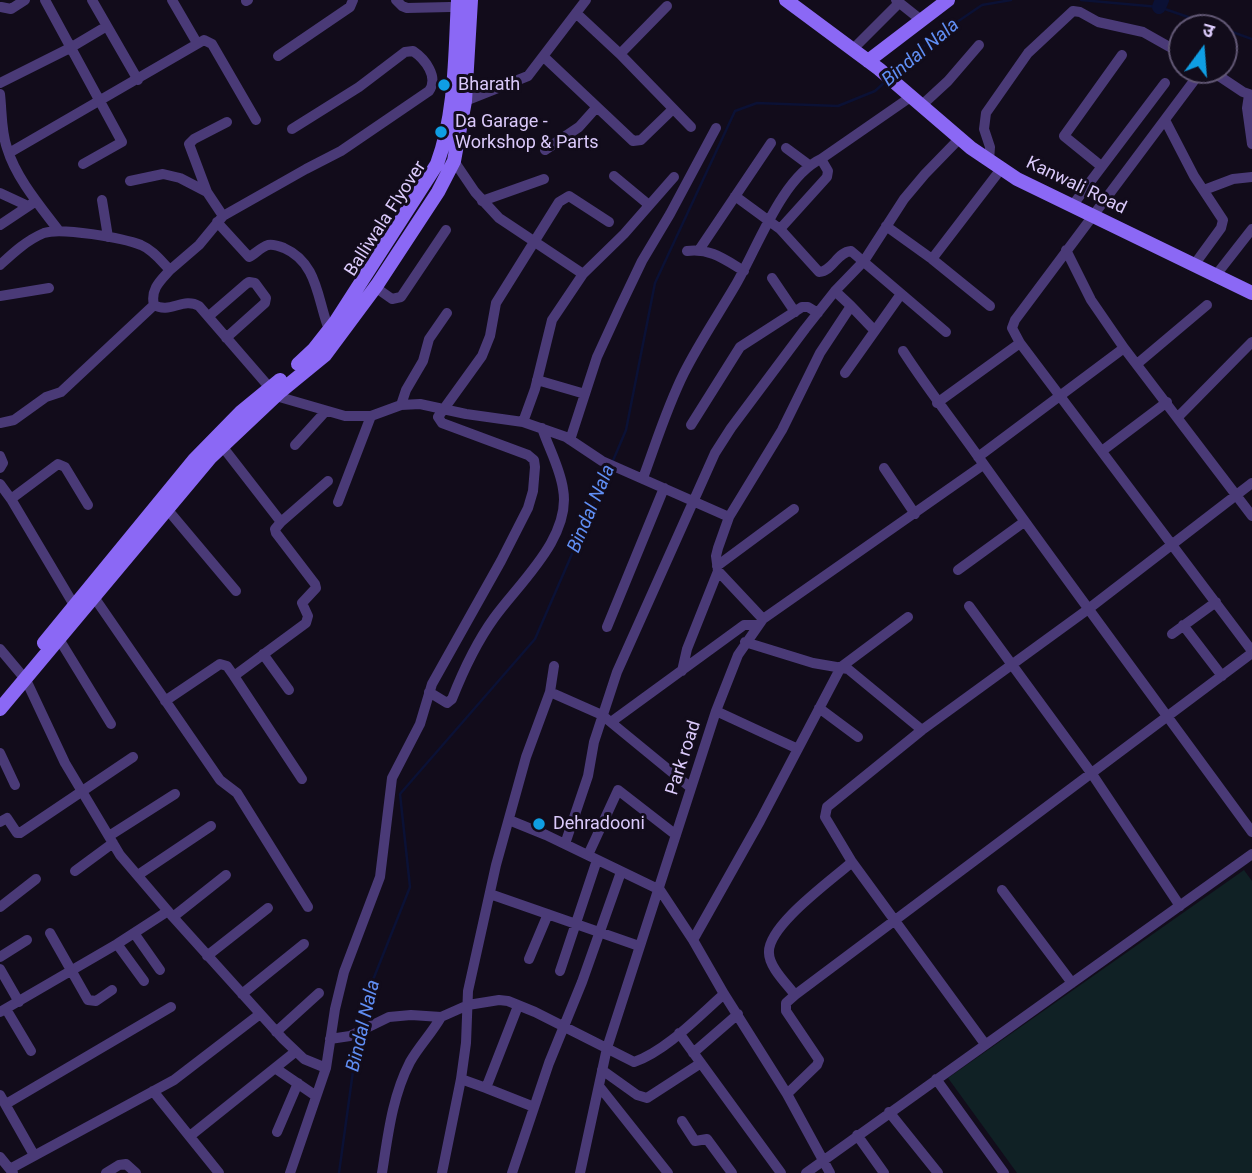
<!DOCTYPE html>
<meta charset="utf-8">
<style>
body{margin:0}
#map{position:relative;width:1252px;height:1173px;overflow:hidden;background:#120c1b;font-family:Roboto,"Noto Sans Devanagari",sans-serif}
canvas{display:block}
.north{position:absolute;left:1168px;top:14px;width:70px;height:70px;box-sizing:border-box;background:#120c1b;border:2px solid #625875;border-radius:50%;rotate:16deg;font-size:19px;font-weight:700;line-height:28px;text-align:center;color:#dbcafb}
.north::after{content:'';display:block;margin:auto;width:24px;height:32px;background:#0f9ee3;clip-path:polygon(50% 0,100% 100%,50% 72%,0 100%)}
</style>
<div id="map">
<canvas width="1252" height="1173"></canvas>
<div class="north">उ</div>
</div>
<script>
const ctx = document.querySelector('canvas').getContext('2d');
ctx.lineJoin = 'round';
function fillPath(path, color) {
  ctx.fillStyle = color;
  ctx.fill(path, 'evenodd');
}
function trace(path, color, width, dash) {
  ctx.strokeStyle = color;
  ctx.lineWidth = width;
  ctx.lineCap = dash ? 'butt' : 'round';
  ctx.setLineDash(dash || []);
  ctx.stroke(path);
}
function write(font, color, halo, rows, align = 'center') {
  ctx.font = font + ' Roboto,sans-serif';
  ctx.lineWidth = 6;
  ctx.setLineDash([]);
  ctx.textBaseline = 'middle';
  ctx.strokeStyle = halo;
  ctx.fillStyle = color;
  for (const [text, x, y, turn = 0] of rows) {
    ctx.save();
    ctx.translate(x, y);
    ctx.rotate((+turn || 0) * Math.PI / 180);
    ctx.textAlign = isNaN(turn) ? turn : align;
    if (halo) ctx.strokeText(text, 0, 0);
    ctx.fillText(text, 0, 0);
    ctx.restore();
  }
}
fillPath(new Path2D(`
 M1244 870 1252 881V1173H1017L948 1078Z`), '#102125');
trace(new Path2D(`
 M1081 0 1159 7 1220 28
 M1224 29 1252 39
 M892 76 932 39 982 5 1011 0
 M612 463 626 430 655 283 735 111 757 103 838 106 875 91 885 82
 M362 1028 373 980 410 887 400 794 535 639 609 469
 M339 1173 354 1064 361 1034`), '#0b1135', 2.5);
trace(new Path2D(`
 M1159 7 1162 0`), '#0b1135', 14);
trace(new Path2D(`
 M45 0 122 142 83 164
 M92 0 138 80
 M172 0 197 43
 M396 0 402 6 407 8 450 7
 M896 0 921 20
 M246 1 248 0
 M1 7 11 9 25 0
 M576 13 620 54 691 127
 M853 49 899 3
 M620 54 667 6
 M278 56 350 7 353 0
 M544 57 633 141 641 140 673 109
 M1202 70 1015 320 1012 328 1020 343 1252 651
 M1210 70 1243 92 1252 95
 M0 83 70 48 107 26
 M0 94C2 111 1 131 7 148 16 178 40 206 59 231
 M1249 95 1247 108 1252 144
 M465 101 528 76 586 0
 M922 105 948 81 979 45
 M1165 120 1194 176 1223 220 1221 228 1194 265
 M786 148 809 165
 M545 150 579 127 596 108
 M9 153 204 40 212 44 256 120
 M989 160 990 147 984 129 986 113 1028 53 1073 11 1080 12 1098 22 1143 32 1182 54
 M454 161 475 192 499 218 583 274
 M1101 166 1064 136 1122 55
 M614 176 649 205
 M130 181 163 174 180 178 207 192 223 216
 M1204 190 1233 179 1252 177
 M207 192 189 144 194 139 227 122
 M0 193 28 206
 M735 196 780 229 819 272C833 271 837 252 851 251L946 332
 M102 200 108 237
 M482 201 544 179
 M1072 206 1165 83
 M217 222 249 257C255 254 261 247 268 245 273 244 279 246 284 248 316 262 317 295 327 324
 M0 225 36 201
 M886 226 932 259 990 306
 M780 229 827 177 828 171 821 159
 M699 250 771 143
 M1066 250 1091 300 1124 348 1252 516
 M687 251C710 248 724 259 744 271
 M932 259 1001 169
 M0 265C13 253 27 240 44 233 61 227 123 238 141 245 153 250 161 261 170 270L199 245 223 216 306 169 341 151 429 91C439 77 425 59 413 51L405 52 359 87 292 129
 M170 270C161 280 150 289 154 305 170 314 183 297 199 306L270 388
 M1216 275 1252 229
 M772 278 795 312
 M375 287 392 299 401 297 446 230
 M0 296 49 288
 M851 306 874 330
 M209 316 246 284 249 282 255 283 266 298 265 303 226 338
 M903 351C927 388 952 420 977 455 1067 581 1160 706 1252 832
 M1137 364 1207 305
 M845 373 901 294
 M537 380 585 394
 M276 396 345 416H371L401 405 420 404 466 414 523 422 566 437 602 461 729 517
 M937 403 1020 343
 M401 405 406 390 423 361 429 339 447 313
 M1178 417 1252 342
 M523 422 535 389 552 320 583 274 624 234 674 177
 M0 423 14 420 46 397 61 392 154 305
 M691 425 740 347 802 307H808L818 313
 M570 440 597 357 620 307 642 261 670 214 716 128
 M295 445 325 412
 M1102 451 1167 402
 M0 456 3 463 0 468
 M978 457 1124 348
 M884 468 915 514
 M643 478C656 443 667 407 684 373 699 343 718 315 735 286 757 249 782 177 821 159L912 96
 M0 484 11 499
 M338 502 371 416
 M167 509 236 591
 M281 522 328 481
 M717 566 794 509
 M958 570 1024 522
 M94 597 220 780 237 793 308 907
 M74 605 11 499 58 464 65 467 88 505
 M969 606 1092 774 1180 906
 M763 619 718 571 716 556 718 548 729 517 782 430 820 353 851 306 835 291
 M1183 625 1222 676
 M607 627 664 488
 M1172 634 1216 602
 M59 639 111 724
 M745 642 813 663 848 669 922 730
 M0 649 26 680 65 763 120 855 173 917 283 1039 304 1059 326 1068
 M263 654 289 690
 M682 671 687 649 718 571
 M234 676 302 779
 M429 692 447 703 452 699C463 671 476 643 494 618 519 583 572 537 563 489 560 468 549 449 542 428
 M550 692 602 715 691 788
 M165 701 220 664 227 666 234 676 306 623 308 616 302 603 316 588 315 584 276 533 275 529 281 522 222 446
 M819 708 858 737
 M716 711 798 749
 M611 722 744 625H757
 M0 753 15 785
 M509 820 546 835 660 890 693 940 724 994 787 1094 830 1173
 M0 822 7 818 17 833H20L133 757
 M109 836 175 794
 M565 844 588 776 594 742 617 672 715 453 731 428 805 329 835 291 864 261 904 199 925 174 960 138
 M588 855 618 790 676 835
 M75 871 113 843
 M138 875 211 826
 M1002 890 1072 983
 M490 894 639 946
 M0 907 36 879
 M173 917 226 875
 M50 933 88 1000 96 1001 112 990
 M134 933 160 970
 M693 940 760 821 841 667 908 617
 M117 944 144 981
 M207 956 268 908
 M0 957 27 940
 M529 959 548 914
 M0 969 19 1002
 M560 971 597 860
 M242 994 304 944
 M795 995C787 984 769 967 769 953 767 926 832 880 852 862
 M6 1009 31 1051
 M0 1012 117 944 168 911
 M276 1032 319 993
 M679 1033 781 1173
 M330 1039 350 1036 389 1017 411 1015 441 1017 468 1005 499 1000 508 1001 535 1012 634 1062C666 1051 699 1016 724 994
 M985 1044 852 862 825 817 827 807 922 730 1087 610 1252 483
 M693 1053 738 1014
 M275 1068 316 1096
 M602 1070 637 1095 647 1098 701 1063
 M461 1079 486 1088 518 1006
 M936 1079 1004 1173
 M599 1086 668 1173
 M486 1088 534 1107
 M153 1091 219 1173
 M787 1094 817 1065 819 1060 786 1011V1003L795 995 1252 653
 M0 1095 34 1155
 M6 1104 171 1007
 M889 1112 938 1173
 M682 1121 695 1141 707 1139 732 1173
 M277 1132 298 1083
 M857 1135 884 1173
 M190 1136 295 1052
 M0 1157 13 1173
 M10 1169 174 1080 260 1014
 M106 1173 119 1165 126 1164 136 1173
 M290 1173 326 1068 335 1009 344 972 380 877 392 778 420 724 432 684 501 561 528 508 533 491 535 467 534 460 528 455 442 423 438 417 482 356 490 336 496 303 559 202 569 196 609 222
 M382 1173C388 1135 392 1097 410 1062 419 1046 432 1033 441 1017
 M442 1173 461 1079 466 1043 468 991 496 865 526 757 550 692 554 666
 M512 1173 549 1063 582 982 621 872
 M580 1173 607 1048 716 711 738 655 763 619 983 465
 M806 1173 1252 854`), '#4a3a77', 10);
trace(new Path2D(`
 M786 0 879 69 971 148 1017 179 1252 293
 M868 61 948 0
 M298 364 314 349 336 321 437 164C456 113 455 54 458 0
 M44 643 194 460 241 412 280 380
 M0 709 210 458 281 391 325 355 377 285 438 192 454 161 465 101 471 0`), '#8b68f5', 14);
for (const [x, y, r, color] of [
 [444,85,7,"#0f9ee3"],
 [441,132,7,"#0f9ee3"],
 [539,824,7,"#0f9ee3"]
]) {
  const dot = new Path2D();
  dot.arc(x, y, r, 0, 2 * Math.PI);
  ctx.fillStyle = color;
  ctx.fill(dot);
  trace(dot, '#120c1b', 2.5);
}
write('18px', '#dbcafb', '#120c1b', [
 ["Bharath",458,85],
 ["Da Garage -",455,122],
 ["Workshop & Parts",455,143],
 ["Dehradooni",553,824]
], 'left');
write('18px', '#dbcafb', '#120c1b', [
 ["Kanwali Road",1076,186,26],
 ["Balliwala Flyover",386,219,-57],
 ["Park road",684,758,-72]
]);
write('italic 19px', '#608ef4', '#120c1b', [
 ["Bindal Nala",921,53,-40],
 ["Bindal Nala",592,509,-67],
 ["Bindal Nala",364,1026,-77]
]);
</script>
